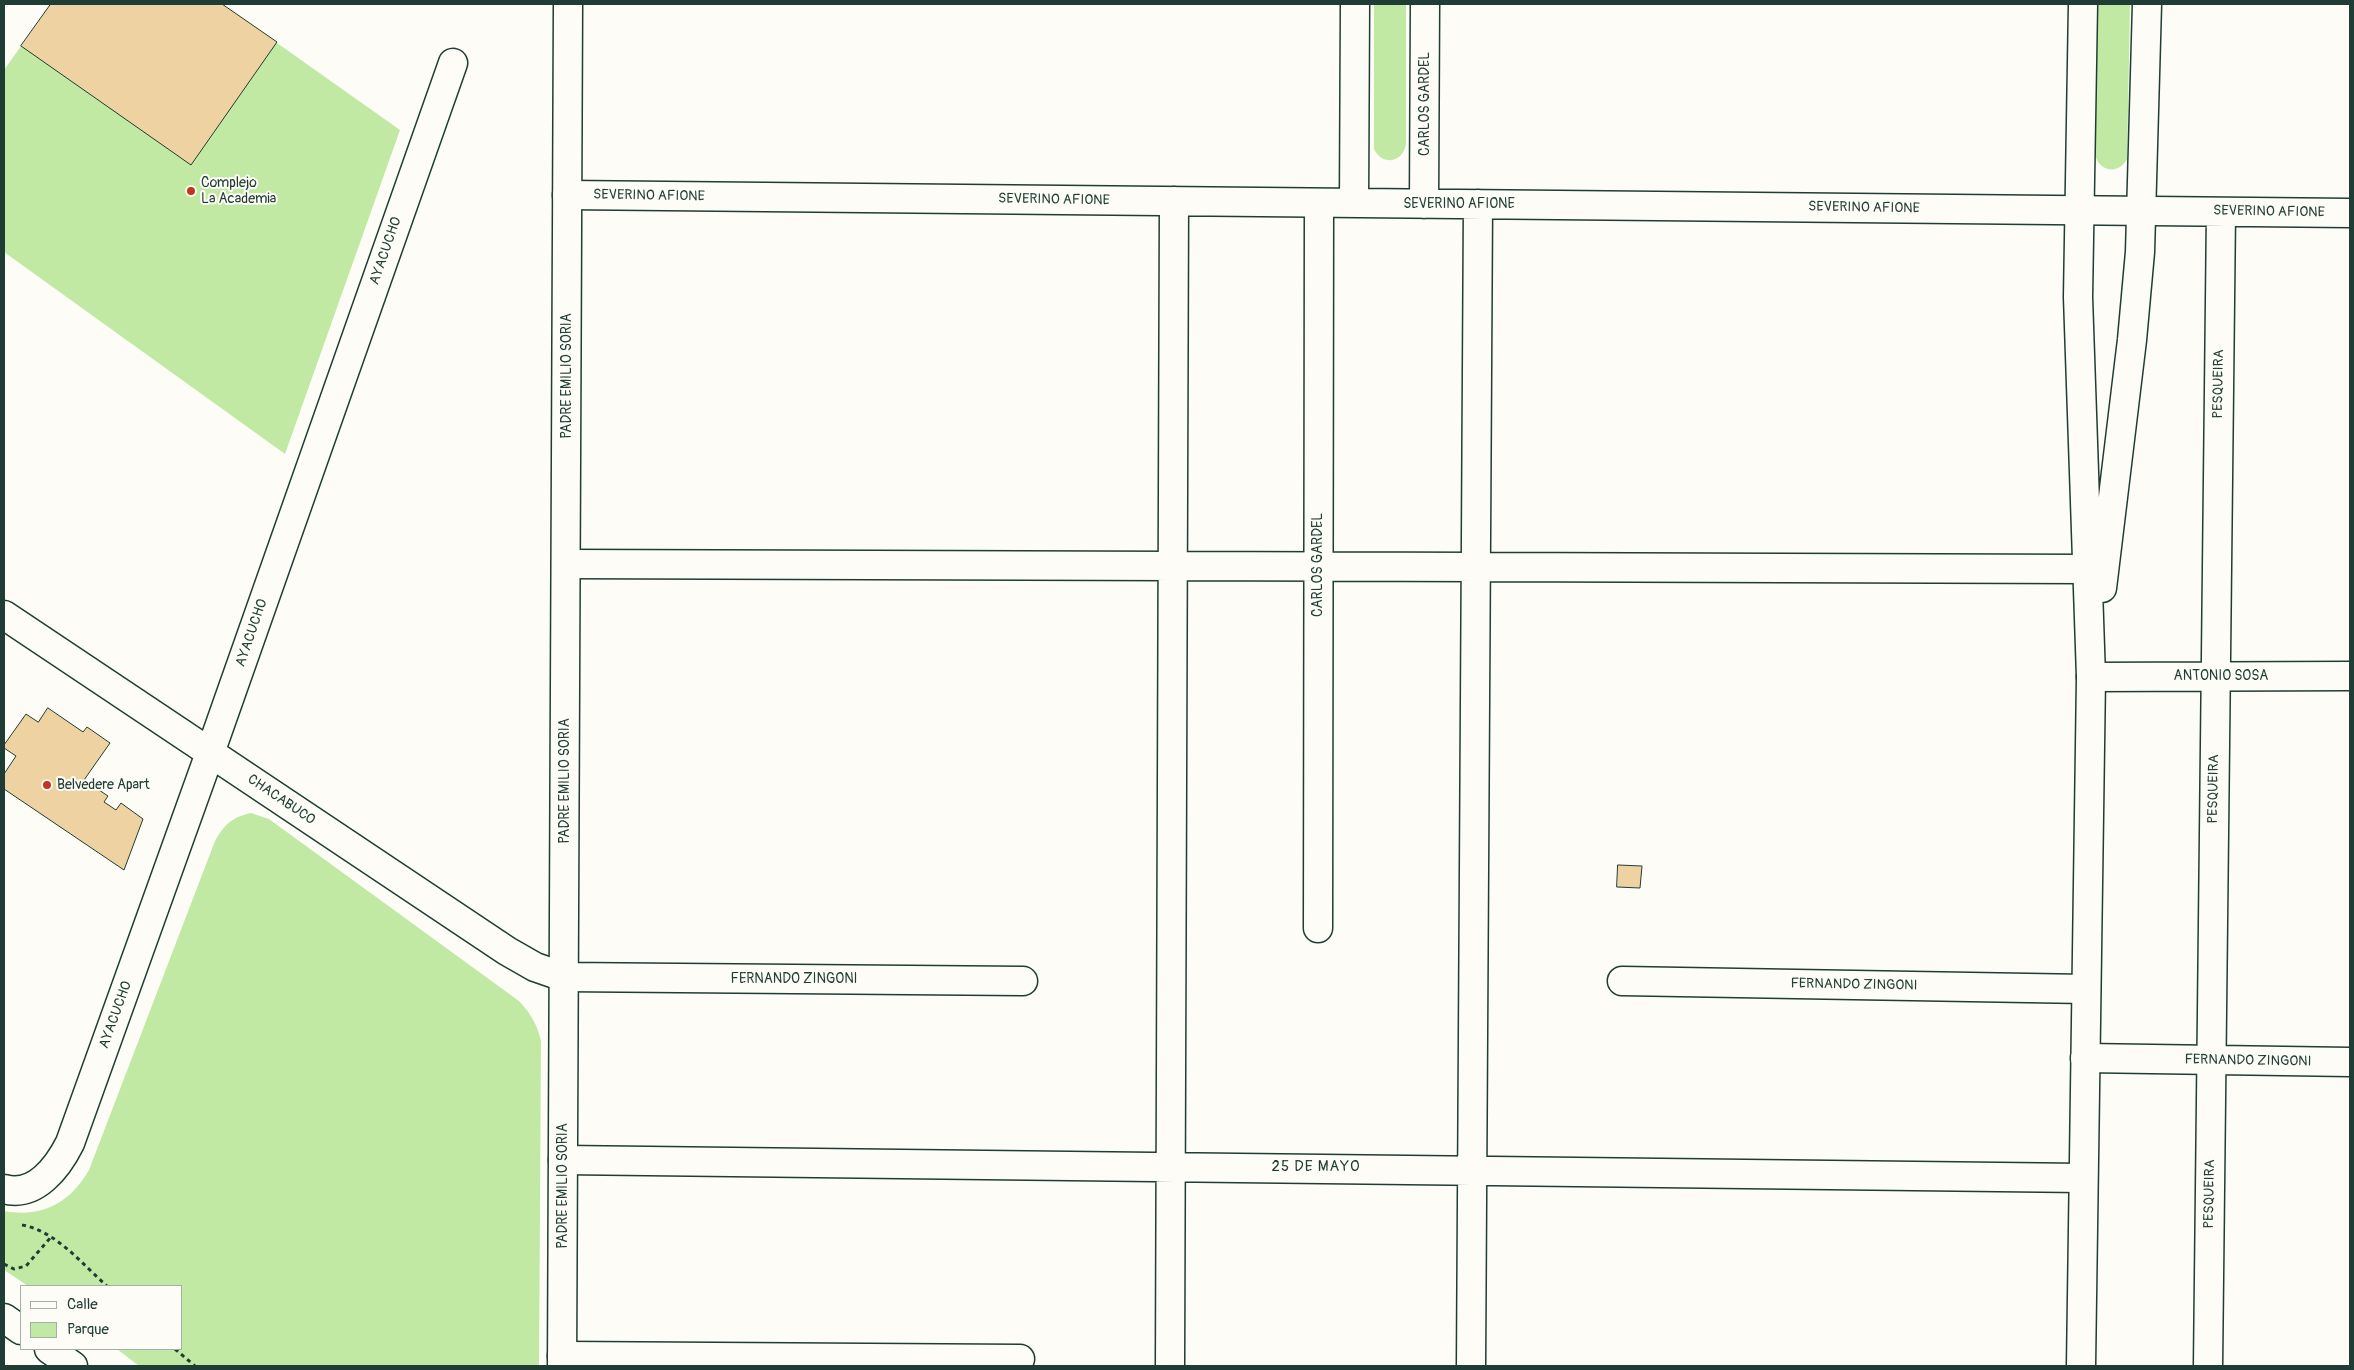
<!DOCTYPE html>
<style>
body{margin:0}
#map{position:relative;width:2354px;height:1370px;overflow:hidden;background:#fdfcf7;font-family:Pangolin,sans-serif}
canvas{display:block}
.frame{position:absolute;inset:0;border:5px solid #1f3d34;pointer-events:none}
.legend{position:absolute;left:20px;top:1285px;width:162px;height:65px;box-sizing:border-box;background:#fdfcf7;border:1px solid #a4b0a9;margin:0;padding:6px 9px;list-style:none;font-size:15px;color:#1f3d34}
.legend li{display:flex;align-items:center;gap:10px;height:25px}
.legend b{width:25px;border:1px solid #a4b0a9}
</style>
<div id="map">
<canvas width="2354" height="1370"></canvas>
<div class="frame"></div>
<ul class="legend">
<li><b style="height:6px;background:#fdfcf7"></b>Calle</li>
<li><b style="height:14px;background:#c2e9a4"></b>Parque</li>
</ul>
</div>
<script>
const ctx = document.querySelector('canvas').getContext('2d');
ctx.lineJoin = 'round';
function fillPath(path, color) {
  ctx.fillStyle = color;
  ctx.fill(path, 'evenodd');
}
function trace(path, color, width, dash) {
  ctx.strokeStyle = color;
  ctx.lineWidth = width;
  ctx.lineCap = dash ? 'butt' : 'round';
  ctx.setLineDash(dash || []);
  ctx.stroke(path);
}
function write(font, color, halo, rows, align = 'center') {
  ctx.font = font + ' Pangolin,sans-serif';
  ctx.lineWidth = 4;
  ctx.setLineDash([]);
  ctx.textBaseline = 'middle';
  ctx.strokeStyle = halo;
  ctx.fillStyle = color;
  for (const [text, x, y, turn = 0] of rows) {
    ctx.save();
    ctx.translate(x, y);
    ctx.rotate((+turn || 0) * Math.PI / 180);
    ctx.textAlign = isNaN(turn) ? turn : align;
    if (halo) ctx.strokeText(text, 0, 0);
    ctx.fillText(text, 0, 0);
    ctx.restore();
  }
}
fillPath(new Path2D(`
 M51 4H222L400 130 285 454 4 252V70Z
 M1374 4H1406V144C1403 163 1382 166 1374 149Z
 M2098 4H2130L2127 159C2118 176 2097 171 2095 153Z
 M251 813 269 819 519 1001C531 1014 537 1024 541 1041L539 1366H139L117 1349H181V1286H28L4 1270V1211C42 1218 70 1203 89 1170L215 841C224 825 232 817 251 813Z`), '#c2e9a4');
const building = new Path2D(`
 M51 4H222L277 42 191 165 21 46Z
 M48 708 83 732 87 727 110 743 84 780 108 796 104 802 116 810 121 803 143 819 124 870 4 789V774L16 756 4 748V745L26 714 38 722Z
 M1618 865 1642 866 1640 888 1617 887Z`);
fillPath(building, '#efd2a2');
trace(building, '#1f3d34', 1);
const street = new Path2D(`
 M567 195 2350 213
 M1354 203 1355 4
 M1424 204 1425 4
 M566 564 2087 569
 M4 615 507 951 535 967 564 977 1023 981
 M2091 677 2350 676
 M1318 928 1319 203
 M1622 981 2086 989
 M2085 1058 2350 1062
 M563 1160 2083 1178
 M4 1189C35 1198 58 1167 70 1143L210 753 453 63
 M562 1356 1020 1359
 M1170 1366 1174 201
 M1471 1366 1478 204
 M2208 1366 2221 212`);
const secondary = new Path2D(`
 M2102 588 2132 340 2140 252 2147 4
 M4 1318 21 1330
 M49 1349 73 1366
 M562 1366 568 4
 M2081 1366 2091 677 2078 297 2083 4`);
trace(street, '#1f3d34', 31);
trace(secondary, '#1f3d34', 31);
trace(new Path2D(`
 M22 1225C56 1231 82 1264 107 1286
 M4 1264 14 1269 26 1266 51 1237
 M175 1349 195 1366`), '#1f3d34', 3, [4, 4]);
trace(street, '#fdfcf7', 28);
trace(secondary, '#fdfcf7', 28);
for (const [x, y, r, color] of [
 [191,191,5,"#c8321e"],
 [47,785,5,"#c8321e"]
]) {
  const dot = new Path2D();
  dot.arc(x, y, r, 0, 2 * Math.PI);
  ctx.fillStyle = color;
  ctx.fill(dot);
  trace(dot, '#fdfcf7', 2);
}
write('14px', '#1f3d34', '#fdfcf7', [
 ["CARLOS GARDEL",1425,104,-90],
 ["SEVERINO AFIONE",649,196,1],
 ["SEVERINO AFIONE",1054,200,1],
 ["SEVERINO AFIONE",1459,204],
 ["SEVERINO AFIONE",1864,208,1],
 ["SEVERINO AFIONE",2269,212,1],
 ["AYACUCHO",386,251,-71],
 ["PADRE EMILIO SORIA",567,376,-90],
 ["PESQUEIRA",2219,384,-89],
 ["CARLOS GARDEL",1318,565,-90],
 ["AYACUCHO",252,633,-71],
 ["ANTONIO SOSA",2221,676],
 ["PADRE EMILIO SORIA",565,781,-90],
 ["PESQUEIRA",2214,789,-89],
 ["CHACABUCO",281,800,34],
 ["FERNANDO ZINGONI",794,979],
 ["FERNANDO ZINGONI",1854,985,1],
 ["AYACUCHO",116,1015,-70],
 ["FERNANDO ZINGONI",2248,1061,1],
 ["PADRE EMILIO SORIA",563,1186,-90],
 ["PESQUEIRA",2210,1194,-89]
]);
write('14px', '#1f3d34', '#fdfcf7', [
 ["Complejo",201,183],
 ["La Academia",201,199],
 ["Belvedere Apart",57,785]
], 'left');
ctx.letterSpacing = '1px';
write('15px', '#1f3d34', '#fdfcf7', [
 ["25 DE MAYO",1316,1167]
]);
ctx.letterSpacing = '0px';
</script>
